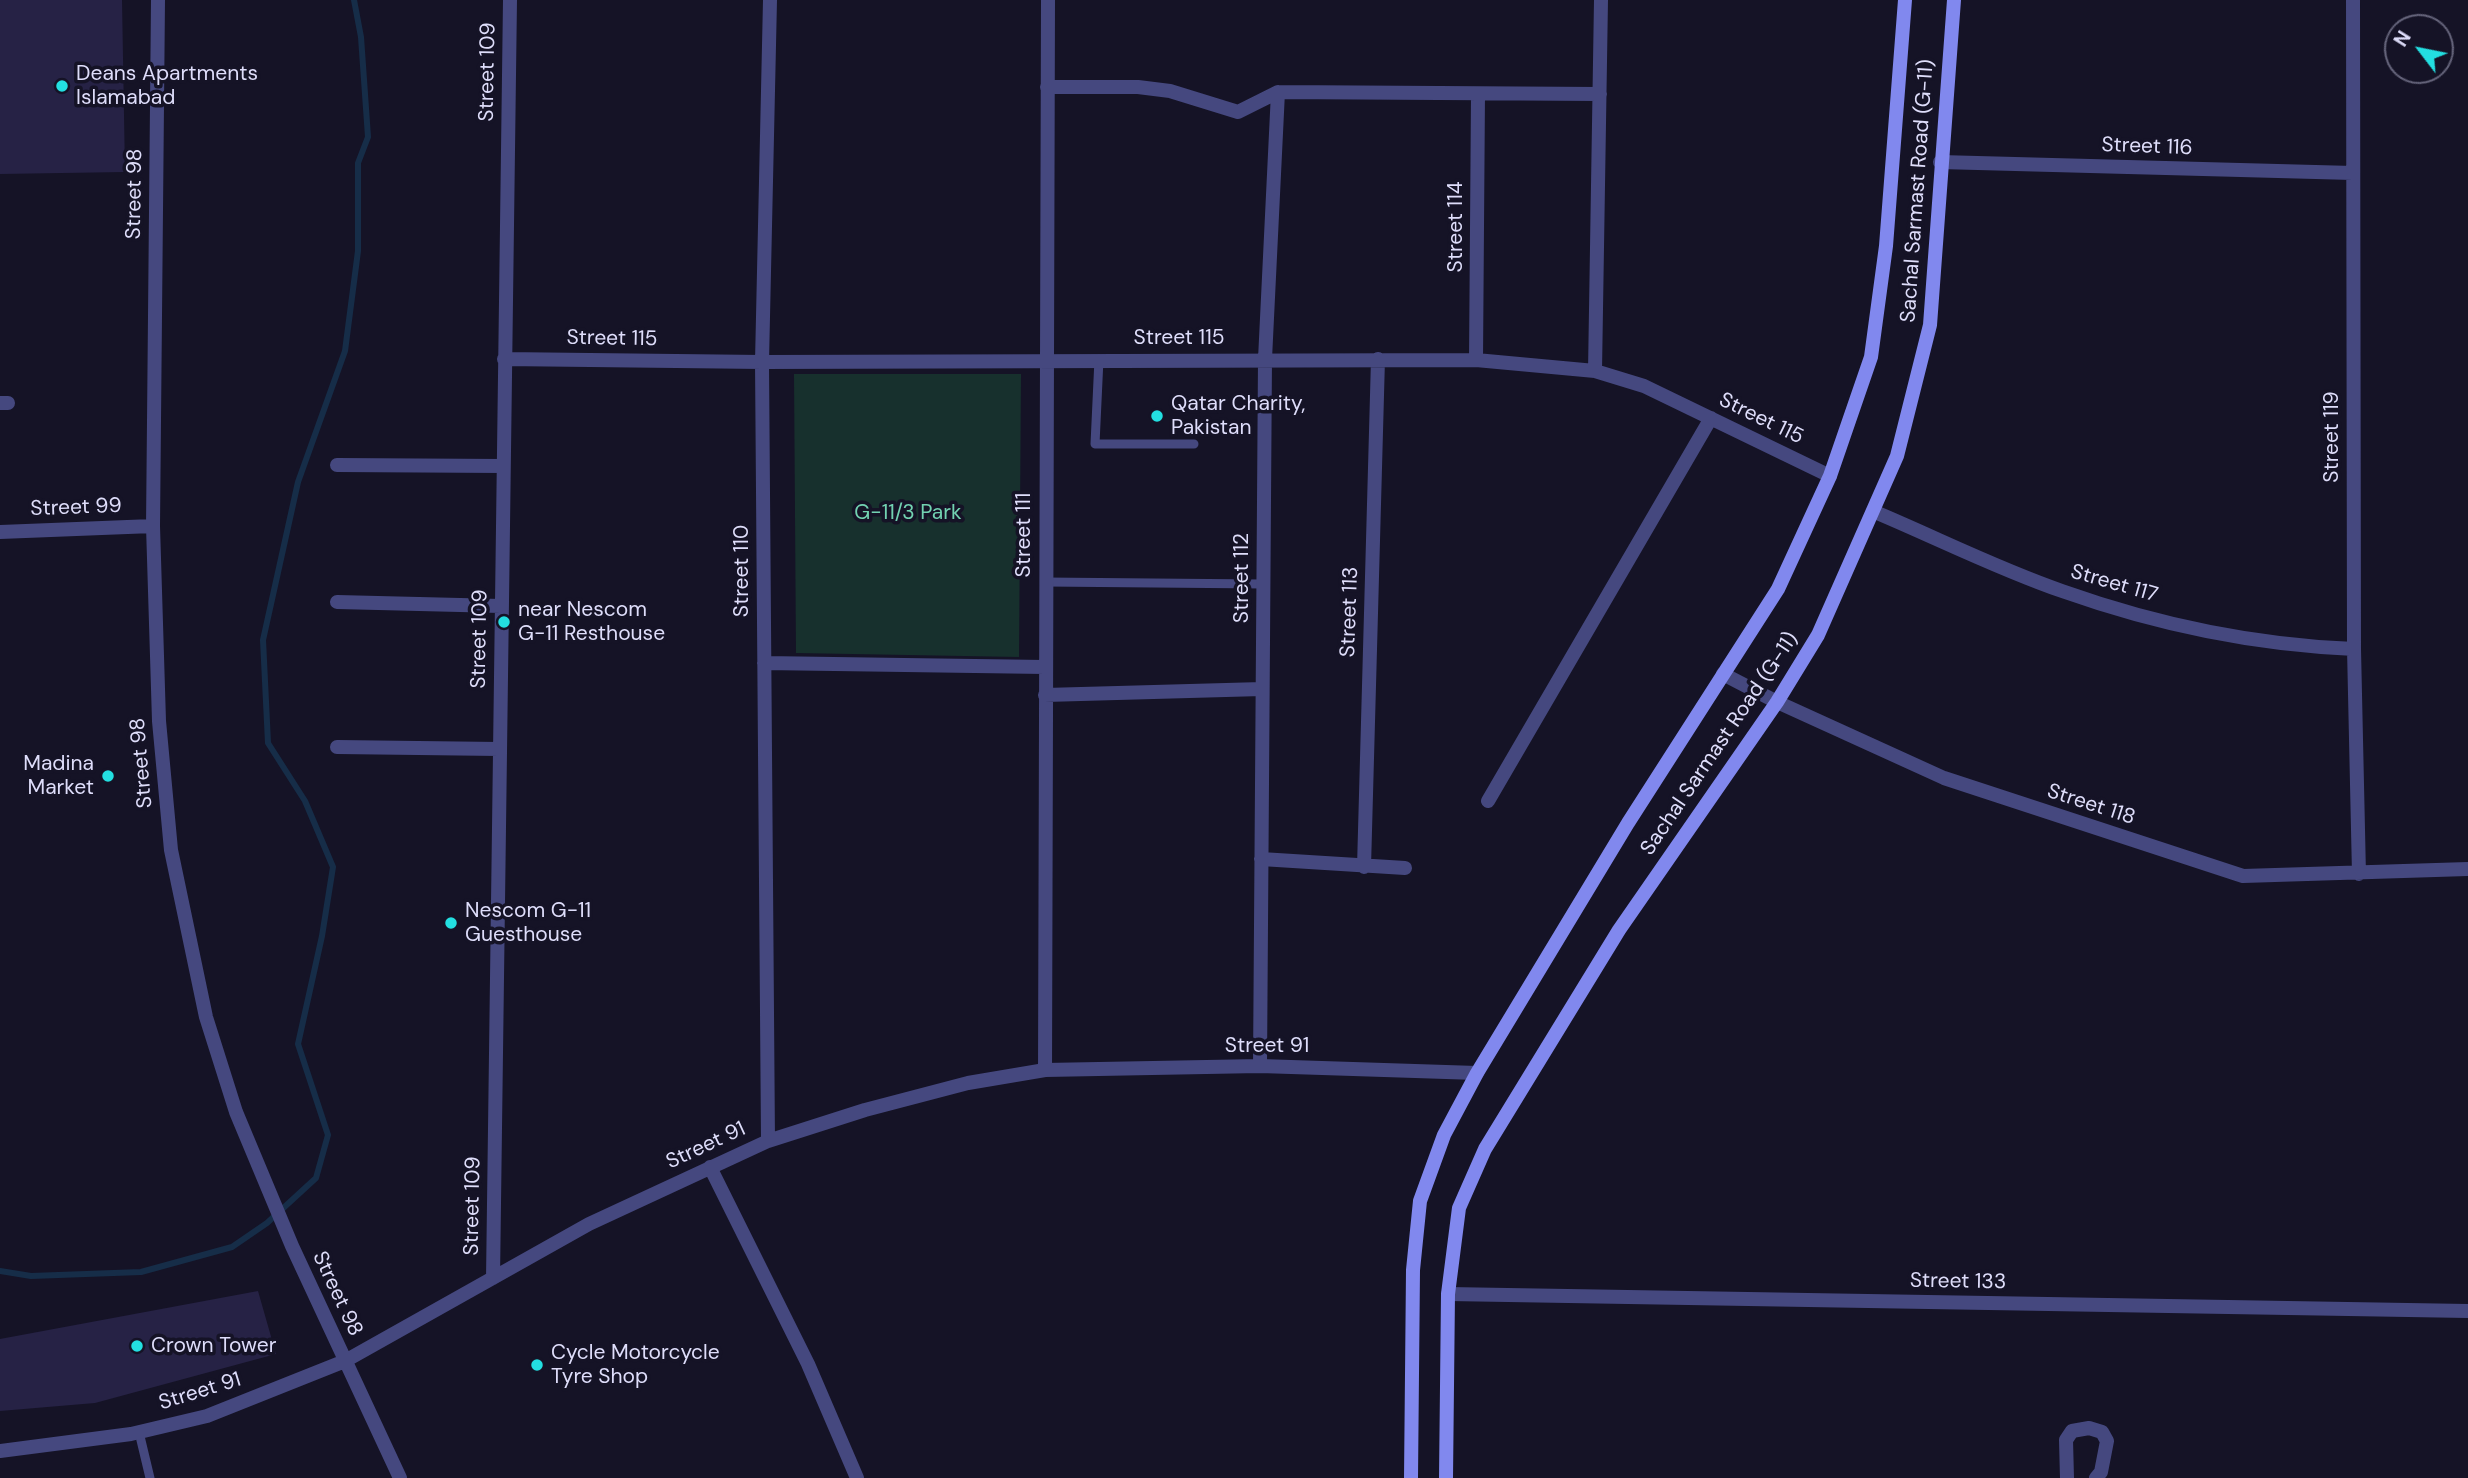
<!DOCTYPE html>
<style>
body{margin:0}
#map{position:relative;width:2468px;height:1478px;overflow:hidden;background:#151326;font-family:"DM Sans",sans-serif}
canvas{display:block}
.north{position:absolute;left:2384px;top:14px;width:70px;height:70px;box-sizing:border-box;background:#151326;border:2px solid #65647b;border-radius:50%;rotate:302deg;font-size:19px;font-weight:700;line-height:28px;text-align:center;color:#deddfa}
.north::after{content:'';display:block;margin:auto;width:24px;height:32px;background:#23dfe1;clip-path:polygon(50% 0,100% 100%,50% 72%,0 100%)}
</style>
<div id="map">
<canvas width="2468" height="1478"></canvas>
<div class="north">N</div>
</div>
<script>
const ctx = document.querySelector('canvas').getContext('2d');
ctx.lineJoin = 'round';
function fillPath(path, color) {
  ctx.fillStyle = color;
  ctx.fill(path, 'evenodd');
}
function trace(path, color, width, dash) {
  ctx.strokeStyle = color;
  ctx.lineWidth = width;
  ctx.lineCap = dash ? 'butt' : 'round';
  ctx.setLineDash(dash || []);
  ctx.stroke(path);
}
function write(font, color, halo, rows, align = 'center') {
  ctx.font = font + ' "DM Sans",sans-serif';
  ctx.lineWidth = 7;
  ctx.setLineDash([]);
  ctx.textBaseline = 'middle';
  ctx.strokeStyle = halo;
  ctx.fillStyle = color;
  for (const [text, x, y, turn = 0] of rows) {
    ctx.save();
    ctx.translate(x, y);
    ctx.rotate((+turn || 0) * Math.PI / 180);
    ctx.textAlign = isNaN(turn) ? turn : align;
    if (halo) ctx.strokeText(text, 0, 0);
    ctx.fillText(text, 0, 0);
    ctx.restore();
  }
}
fillPath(new Path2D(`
 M794 374H1021L1019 657 796 653Z`), '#17302d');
trace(new Path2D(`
 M0 1271 31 1276 141 1272 232 1247 267 1223 316 1178 328 1135 298 1044 322 936 333 867 305 801 268 743 263 640 298 482 345 351 358 251V163L368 137 361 37 354 0`), '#162d48', 6);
fillPath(new Path2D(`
 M0 0H122L125 172 0 174Z
 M258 1291 276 1354 95 1403 0 1411V1339Z`), '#262245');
trace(new Path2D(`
 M1099 359 1095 444H1194
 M1045 582 1263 584
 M139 1432 150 1478`), '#45487f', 9);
trace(new Path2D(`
 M158 0 153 526 159 721 171 850 206 1017 236 1112 292 1246 400 1478
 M2353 0 2354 649 2359 874
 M1047 87H1138L1170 91 1238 112 1278 92 1600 94
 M1940 162 2353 173
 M504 359 762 362 1476 360 1595 371 1644 386 1830 476
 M1476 360 1478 94
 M1595 371 1601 0
 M0 403H8
 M337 465 503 466
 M1875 512C1937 538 1998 569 2062 591 2155 624 2255 645 2354 649
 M0 532 153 526
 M337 602 501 606
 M764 663 1045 667
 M1723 674 1777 702 1944 778 2243 876 2468 869
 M1045 695 1262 689
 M337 747 499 749
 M1488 801 1711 418
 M1261 859 1405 868
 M1364 867 1378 359
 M1260 1066 1265 359 1278 92
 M1045 1070 1048 0
 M768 1141 762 362 770 0
 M710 1167 808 1364 857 1478
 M493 1278 510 0
 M1448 1294 2468 1311
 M0 1451 131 1434 207 1416 345 1361 589 1224 768 1141 865 1110 968 1083 1045 1070 1260 1066 1477 1073
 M2067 1478 2066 1440 2072 1431 2089 1428 2102 1432 2107 1441 2101 1472 2096 1478`), '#45487f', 14);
trace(new Path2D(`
 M1411 1478 1413 1270 1420 1201 1444 1135 1477 1073 1628 823 1778 589 1830 476 1871 357 1886 246 1905 0
 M1446 1478 1448 1294 1459 1208 1485 1149 1619 930 1777 702 1818 635 1897 456 1930 325 1954 0`), '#8188ee', 14);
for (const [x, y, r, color] of [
 [62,86,7,"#23dfe1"],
 [1157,416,7,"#23dfe1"],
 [504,622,7,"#23dfe1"],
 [108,776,7,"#23dfe1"],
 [451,923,7,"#23dfe1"],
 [137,1346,7,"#23dfe1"],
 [537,1365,7,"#23dfe1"]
]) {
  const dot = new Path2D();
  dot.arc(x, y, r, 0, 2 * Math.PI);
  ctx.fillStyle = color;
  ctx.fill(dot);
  trace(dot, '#151326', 2.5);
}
write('21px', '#deddfa', '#151326', [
 ["Street 109",488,72,-89],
 ["Street 116",2147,147,2],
 ["Sachal Sarmast Road (G-11)",1918,191,-86],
 ["Street 98",135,194,-89],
 ["Street 114",1456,227,-90],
 ["Street 115",1179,338],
 ["Street 115",612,339,1],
 ["Street 115",1761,419,26],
 ["Street 119",2332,437,-90],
 ["Street 99",76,508,-2],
 ["Street 111",1024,535,-90],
 ["Street 110",742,571,-90],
 ["Street 112",1242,578,-90],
 ["Street 117",2114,584,16],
 ["Street 113",1350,612,-88],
 ["Street 109",480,639,-89],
 ["Sachal Sarmast Road (G-11)",1720,744,-56],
 ["Street 98",142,763,-95],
 ["Street 118",2091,805,18],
 ["Street 91",1267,1046],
 ["Street 91",706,1146,-25],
 ["Street 109",473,1206,-89],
 ["Street 133",1958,1282,1],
 ["Street 98",337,1294,65],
 ["Street 91",200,1392,-17]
]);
write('21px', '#deddfa', '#151326', [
 ["Deans Apartments",76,74],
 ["Islamabad",76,98],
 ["Qatar Charity,",1171,404],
 ["Pakistan",1171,428],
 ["near Nescom",518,610],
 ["G-11 Resthouse",518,634],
 ["Madina",94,764,"right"],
 ["Market",94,788,"right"],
 ["Nescom G-11",465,911],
 ["Guesthouse",465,935],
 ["Crown Tower",151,1346],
 ["Cycle Motorcycle",551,1353],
 ["Tyre Shop",551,1377]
], 'left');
write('21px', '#72d2b1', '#151326', [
 ["G-11/3 Park",908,513]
]);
</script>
